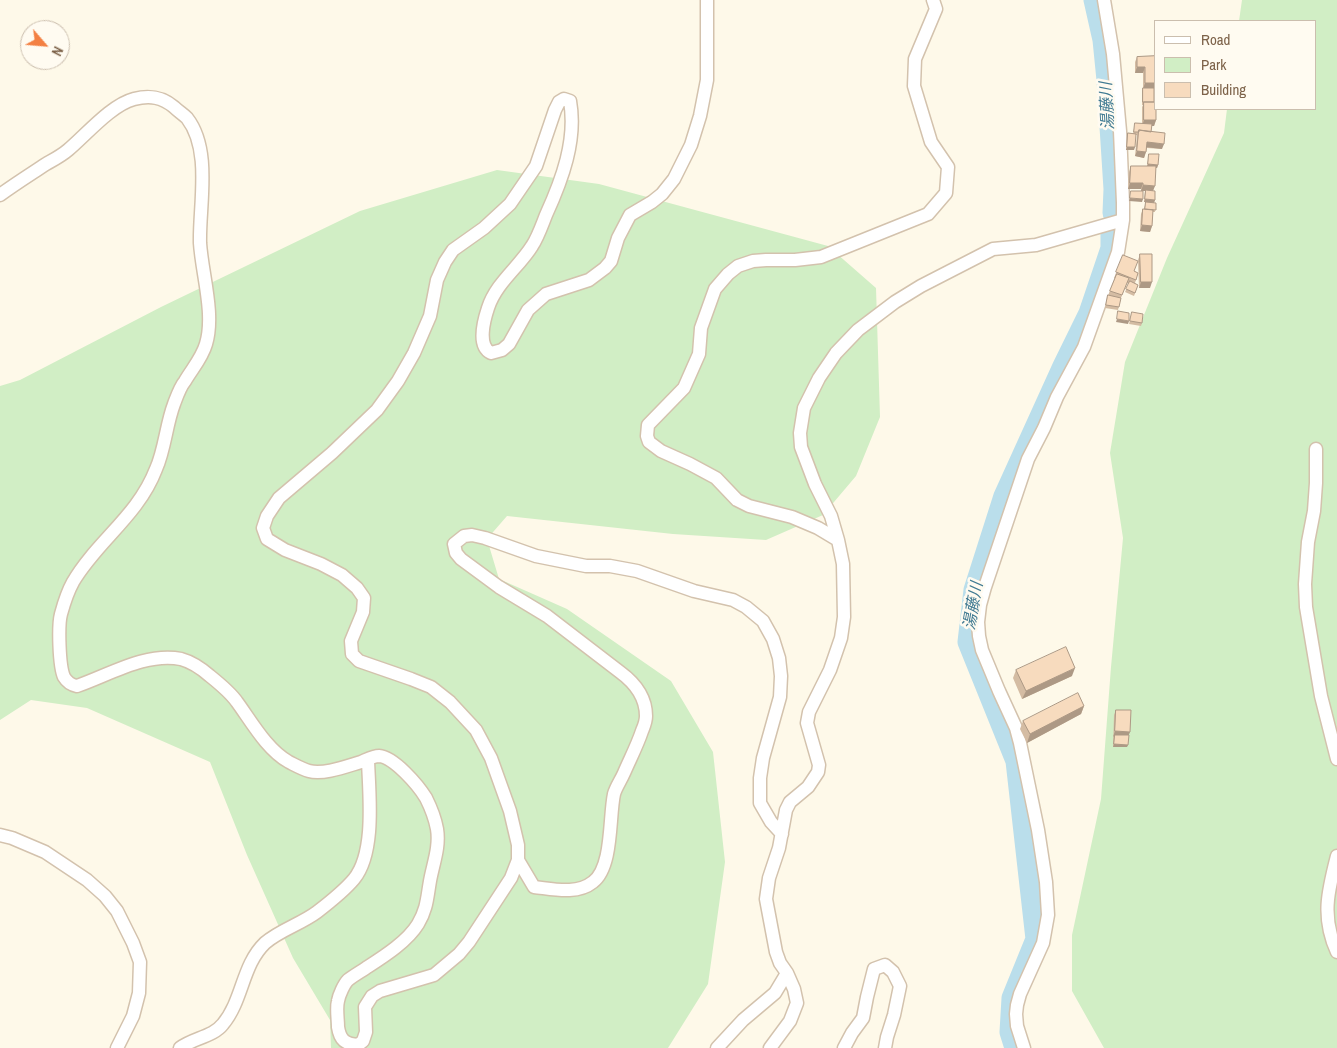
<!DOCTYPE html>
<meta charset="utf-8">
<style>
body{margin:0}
#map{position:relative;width:1337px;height:1048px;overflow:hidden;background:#fef9e9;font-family:"Archivo Narrow",sans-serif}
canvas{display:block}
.legend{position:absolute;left:1154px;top:20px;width:162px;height:90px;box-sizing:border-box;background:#fffbf1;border:1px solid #cbbeae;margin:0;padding:6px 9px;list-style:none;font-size:15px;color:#7d6249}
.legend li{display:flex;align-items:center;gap:10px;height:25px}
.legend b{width:25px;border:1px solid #cbbeae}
.north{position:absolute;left:20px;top:20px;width:50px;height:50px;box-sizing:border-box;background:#fffbf1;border:1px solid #cbbeae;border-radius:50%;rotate:117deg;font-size:14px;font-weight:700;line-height:20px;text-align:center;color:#7d6249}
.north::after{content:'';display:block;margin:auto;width:18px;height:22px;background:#f38043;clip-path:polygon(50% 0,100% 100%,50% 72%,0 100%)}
</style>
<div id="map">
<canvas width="1337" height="1048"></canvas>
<ul class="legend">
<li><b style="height:6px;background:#fff"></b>Road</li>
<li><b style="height:14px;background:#d1eec5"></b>Park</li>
<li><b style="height:14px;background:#f7dbbe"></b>Building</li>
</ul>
<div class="north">N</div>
</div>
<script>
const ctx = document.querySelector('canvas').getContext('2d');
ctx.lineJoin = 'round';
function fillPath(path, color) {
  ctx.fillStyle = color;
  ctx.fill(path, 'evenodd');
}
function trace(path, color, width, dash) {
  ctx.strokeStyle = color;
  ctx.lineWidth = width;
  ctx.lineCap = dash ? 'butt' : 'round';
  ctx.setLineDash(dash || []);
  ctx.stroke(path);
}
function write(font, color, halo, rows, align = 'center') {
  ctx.font = font + ' "Archivo Narrow","Noto Sans JP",sans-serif';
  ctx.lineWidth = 5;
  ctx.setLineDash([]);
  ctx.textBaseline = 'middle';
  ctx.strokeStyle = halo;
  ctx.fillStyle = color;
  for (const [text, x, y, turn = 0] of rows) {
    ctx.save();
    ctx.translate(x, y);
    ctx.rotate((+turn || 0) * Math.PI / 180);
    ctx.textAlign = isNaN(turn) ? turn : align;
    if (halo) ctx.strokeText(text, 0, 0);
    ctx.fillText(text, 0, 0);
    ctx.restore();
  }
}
fillPath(new Path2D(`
 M1242 0H1337V1048H1104L1072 991V935L1101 799 1111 667 1123 538 1110 453 1125 362 1167 258 1224 133 1227 109H1316V21H1239Z
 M497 170 599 184 828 246 876 288 880 417 856 476 823 515 766 540 673 534 507 516 487 539 499 579 567 609 671 681 713 752 725 862 708 984 668 1048H331L330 1020 293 958 247 855 210 762 87 708 31 700 0 720V386L20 380 161 307 360 211Z`), '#d1eec5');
trace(new Path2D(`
 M1094 0 1103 40 1107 80 1114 189 1113 213
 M1015 1048 1010 1032 1012 998 1036 939 1016 761 968 642 974 590 1004 496 1063 366 1089 313 1111 248V233`), '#badeeb', 21);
const street = new Path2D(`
 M0 195C15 184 31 174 46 164 53 160 61 156 68 150 86 135 111 105 134 99 150 95 162 97 174 107 178 111 183 114 187 118 212 150 199 205 200 243 202 274 215 314 206 344 202 358 192 369 185 381 180 387 177 396 174 404 166 425 165 449 156 469 138 516 97 541 73 582 68 591 64 603 61 614 58 625 59 666 64 677 67 682 71 685 77 686 109 675 146 652 181 659 192 662 202 669 210 676 220 684 230 692 237 702 251 721 267 750 289 762 295 765 302 769 309 771 324 775 347 766 361 762 366 760 373 756 379 756 394 757 418 785 426 798 431 808 435 818 437 829 440 847 433 864 430 881 427 898 427 909 418 924 407 942 383 957 366 968 360 972 353 976 348 980 344 984 339 995 338 1001 336 1008 338 1019 338 1027 340 1040 345 1044 358 1045L363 1041 366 1032 365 1007 372 996 380 991 434 975 459 954 469 942 511 878 518 860V845L510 811 491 758 476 730 450 702 431 687 411 679 359 661 352 654 351 641 363 612 364 598 357 588 342 575 321 564 285 550 267 539 263 528 267 516 279 498 332 453 377 410 398 381 414 353 430 316 437 280 445 262 453 250 484 228 510 204 536 166 555 110 559 102 564 99 570 101C577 140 562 180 546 215 542 225 538 237 532 246 519 267 496 283 488 308 484 320 477 346 491 353L502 350 509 344 528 310 546 294 589 280 605 268 611 261 618 238 630 215 652 202 662 194 674 179 691 145 700 116 707 80V0
 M1316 449V483L1314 511 1308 542 1305 584 1306 607 1321 696 1337 759
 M838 540 818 528 792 517 749 506 737 500 716 478 690 464 661 451 649 442 647 436 648 425 684 388 699 354 701 328 715 289 728 274 738 266 753 261 766 260H795L821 257 928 214 946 193 948 167 931 142 914 86 915 59 936 9 933 0
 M0 835 12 838 45 852 87 880 105 896 117 911 133 943 140 962 139 993 133 1016 117 1048
 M1337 856C1328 891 1321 917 1337 952
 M518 860 534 887C553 889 577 895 593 882 613 867 609 817 614 794 616 787 621 780 624 773 630 759 637 746 642 731 644 726 646 722 646 716 646 697 635 683 620 672L547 616 499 587 461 559 456 553 454 544 464 536 472 535 485 538 536 556 586 566H610L637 571 694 591 733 600 746 607 763 621 773 639 779 658 781 676 780 697 763 758 760 778V803L771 822 782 834
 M180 1048C193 1038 213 1037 223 1024 243 1000 242 965 265 943 280 930 301 924 317 912 330 902 344 891 354 879 376 852 369 793 368 760
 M717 1048 743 1020 775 993 787 973
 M770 1048 790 1021 797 1003 794 989 787 973 780 963 776 952 766 899 769 878 779 848 786 810 790 802 808 787 818 772 819 765 807 723 809 712 830 670 841 638 844 617 843 564 838 540 831 516 815 484 801 447 800 433 804 408 819 378 836 353 858 330 895 302 921 286 993 249 1036 245 1123 220
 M844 1048 852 1033 863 1018 867 997 874 969 885 965 893 972 900 986 894 1015 887 1037 885 1048
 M1024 1048 1017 1026 1016 1014 1017 1005 1020 994 1043 943 1048 915 1046 882 1038 830 1020 743 1016 728 999 691 982 650 979 636 978 622 980 605 985 587 1028 459 1044 428 1057 397 1084 347 1118 252 1123 220V203L1120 131 1113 54 1104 0`);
trace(street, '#d3c2ad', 15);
trace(street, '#fff', 12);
fillPath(new Path2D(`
 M1156 56 1154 89 1156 120 1154 126H1152L1151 132 1162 149 1147 148 1144 158 1135 156 1137 135H1136L1134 150H1126L1127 136 1128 133 1133 134 1135 123 1142 124V107L1143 105H1142V91L1143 89V73H1135V62L1137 57Z
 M1149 154 1158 165 1157 168 1156 167 1153 191 1155 200 1154 202 1155 212H1153L1152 226 1150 232 1140 231 1141 214 1143 209H1144L1146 202H1144L1145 191H1141V189H1128L1129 172 1131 166H1147Z
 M1140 254 1150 288H1139L1138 260Z
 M1123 255 1134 271 1138 273 1135 283 1138 285 1134 296 1125 292 1129 284 1127 283 1121 298 1118 310 1105 308 1107 298 1115 278H1114Z
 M1132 312 1142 323 1141 326 1129 324Z
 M1016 670 1072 676 1022 699 1013 678Z
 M1084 706 1081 714 1027 743 1020 729 1023 721Z
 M1116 710 1129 735 1127 747H1113L1114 715Z`), '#d4bca3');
fillPath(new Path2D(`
 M1137 67H1145L1143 73H1135Z
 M1145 83H1156V85L1154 89H1143Z
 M1144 120H1156L1154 126H1142Z
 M1147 142 1164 144 1162 149 1145 147Z
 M1127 147H1135L1134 150H1126Z
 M1137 151 1146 152 1144 158 1135 156Z
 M1148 164 1158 165 1157 168 1147 167Z
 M1130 183H1143L1141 189H1128Z
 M1143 185 1155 186 1153 191H1141Z
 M1130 198 1143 199 1142 202 1129 201Z
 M1145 199 1155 200 1154 203 1144 202Z
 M1142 225 1152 226 1150 232 1140 231Z
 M1141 282H1152L1150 288H1139Z
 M1117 319 1129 321 1128 324 1116 322Z
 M1075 668 1072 676 1022 699 1026 691Z
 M1084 706 1081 714 1027 743 1030 734Z
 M1115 731 1130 732 1128 737 1115 735 1113 737Z
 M1114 744 1128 745 1127 747H1113Z`), '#ad9985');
const building = new Path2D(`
 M1156 56V83H1145V67H1137V57Z
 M1143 88H1154V102H1143Z
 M1144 102H1156V120H1144Z
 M1135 123 1152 124 1151 132 1139 130V132H1134Z
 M1139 130 1165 133 1164 144 1147 142 1146 152 1137 151Z
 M1128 133 1136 134 1135 147H1127Z
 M1149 154H1159L1158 165 1148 164Z
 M1131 166H1156L1155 186 1143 185V183H1130Z
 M1146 190 1155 191V200L1145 199Z
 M1131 191H1143V199L1130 198Z
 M1146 202 1156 203V210L1145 209Z
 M1143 209 1153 210 1152 226 1142 225Z
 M1140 254H1152V282H1141Z
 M1123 255 1138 261 1134 271 1138 273 1136 280 1116 272Z
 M1117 274 1129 278 1122 295 1110 291Z
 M1130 281 1138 285 1135 293 1126 289Z
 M1108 295 1121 298 1119 307 1106 305Z
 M1118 311 1129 313V321L1117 319Z
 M1132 312 1143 314 1142 323 1130 321Z
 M1066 647 1075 668 1026 691 1016 670Z
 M1078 693 1084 706 1030 734 1023 721Z
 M1116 710H1131L1130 732 1115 731Z
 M1115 735H1129L1128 745 1114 744Z`);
fillPath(building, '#f7dbbe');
trace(building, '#ad9985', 1);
write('italic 16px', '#407a92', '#fffbf1', [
 ["湯藤川",1108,106,-93],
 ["湯藤川",974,606,-80]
]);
</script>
